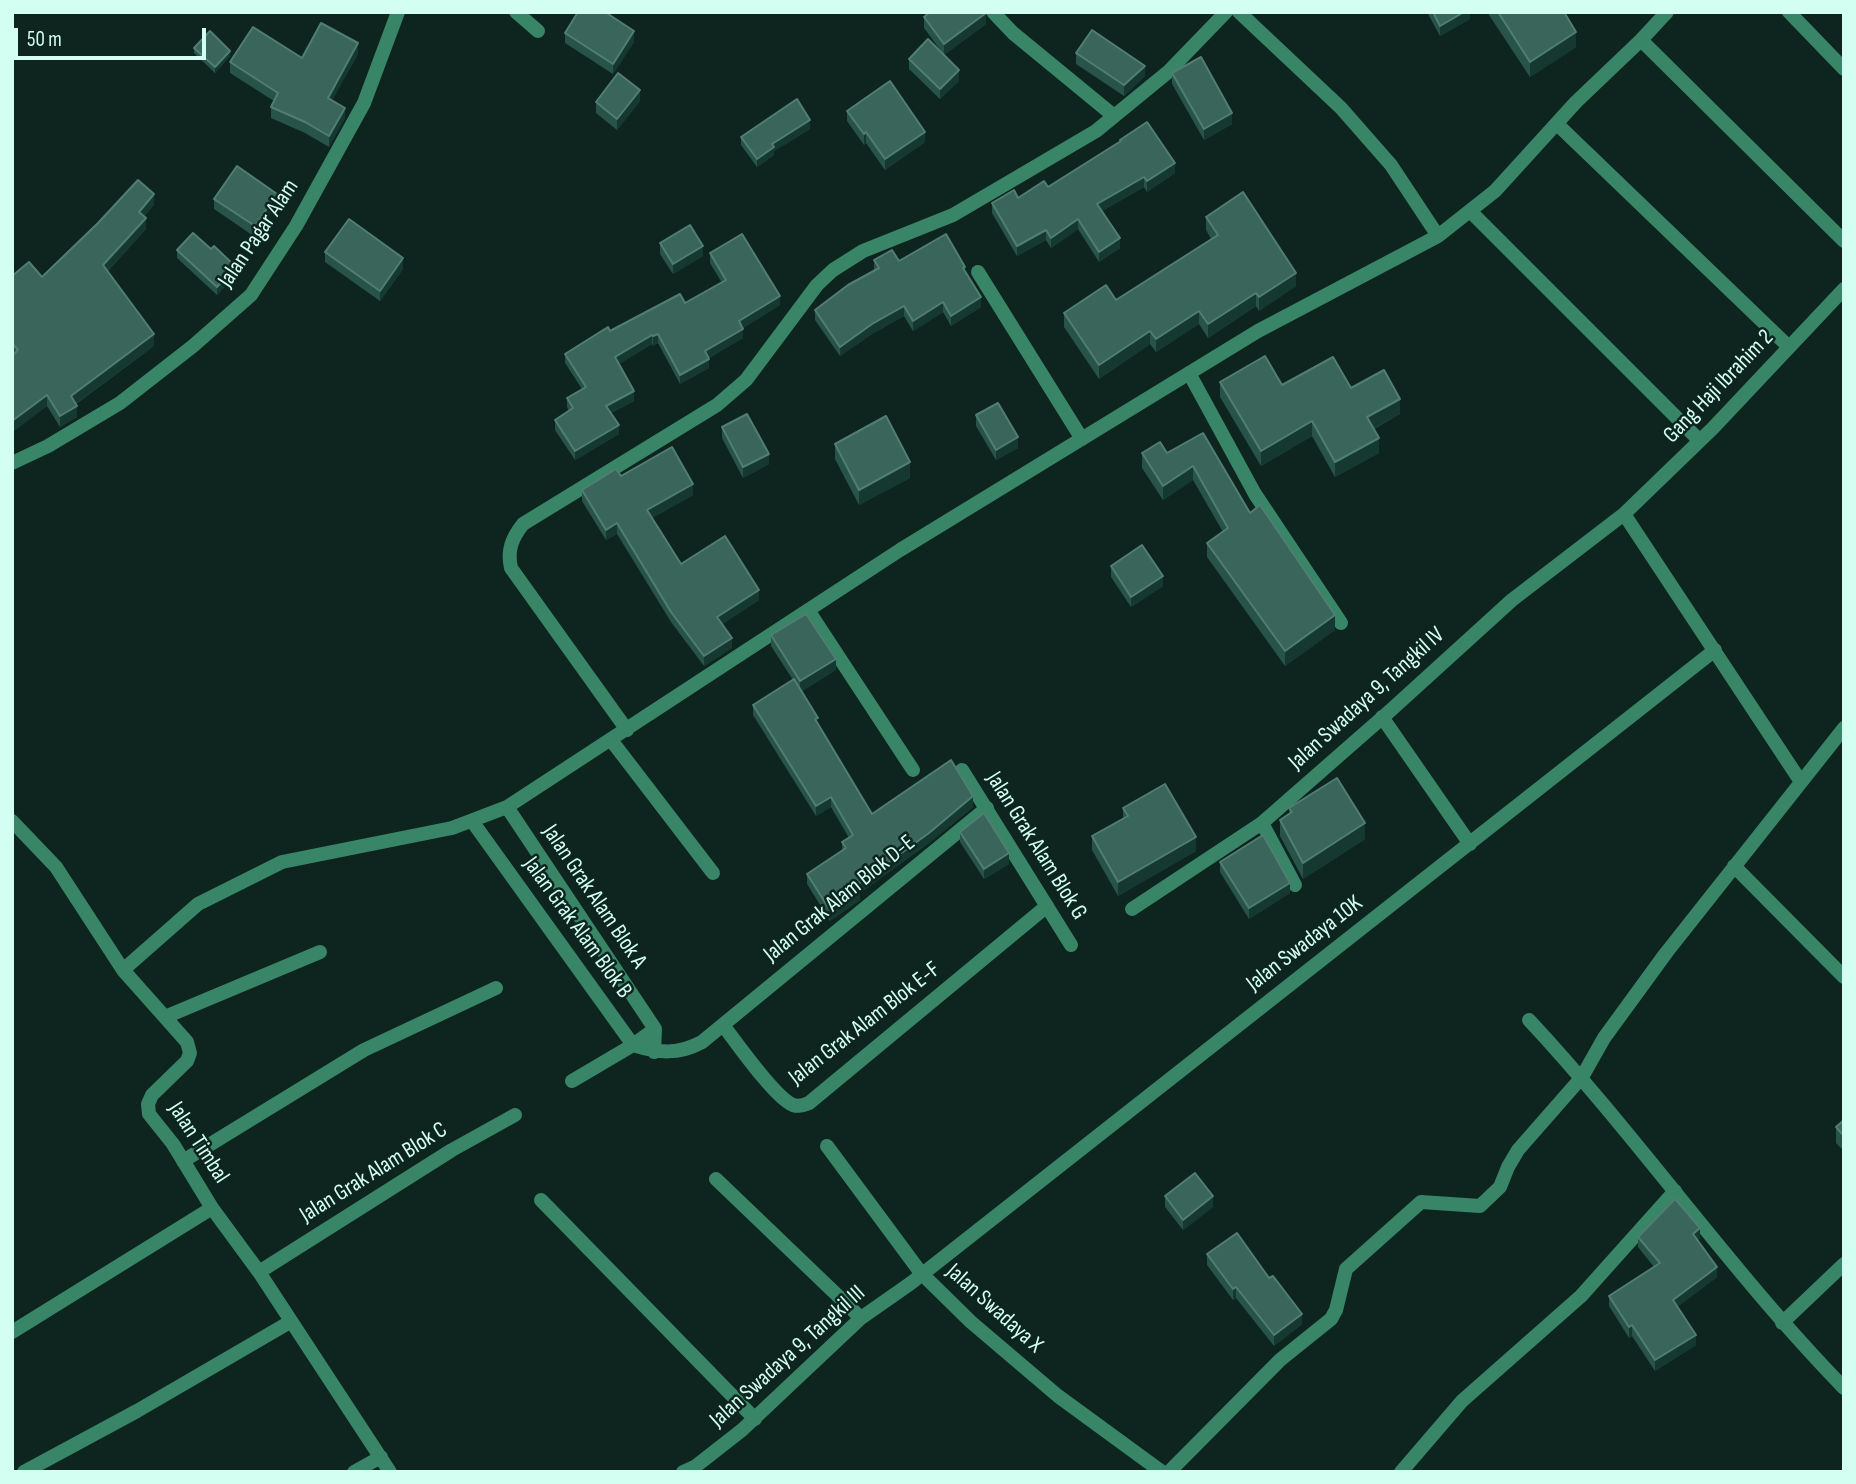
<!DOCTYPE html>
<style>
body{margin:0}
#map{position:relative;width:1856px;height:1484px;overflow:hidden;background:#0e251f;font-family:"Sofia Sans Condensed",sans-serif}
canvas{display:block}
.frame{position:absolute;inset:0;border:14px solid #d2fff1;pointer-events:none}
.scale{position:absolute;left:14px;top:28px;width:192px;height:32px;box-sizing:border-box;border:4px solid #d2fff1;border-top:0;padding-left:9px;font-size:21px;line-height:24px;white-space:nowrap;color:#d2fff1;-webkit-text-stroke:5px #0e251f;paint-order:stroke}
</style>
<div id="map">
<canvas width="1856" height="1484"></canvas>
<div class="frame"></div>
<div class="scale">50 m</div>
</div>
<script>
const ctx = document.querySelector('canvas').getContext('2d');
ctx.lineJoin = 'round';
function trace(path, color, width, dash) {
  ctx.strokeStyle = color;
  ctx.lineWidth = width;
  ctx.lineCap = dash ? 'butt' : 'round';
  ctx.setLineDash(dash || []);
  ctx.stroke(path);
}
function fillPath(path, color) {
  ctx.fillStyle = color;
  ctx.fill(path, 'evenodd');
}
function write(font, color, halo, rows, align = 'center') {
  ctx.font = font + ' "Sofia Sans Condensed",sans-serif';
  ctx.lineWidth = 5;
  ctx.setLineDash([]);
  ctx.textBaseline = 'middle';
  ctx.strokeStyle = halo;
  ctx.fillStyle = color;
  for (const [text, x, y, turn = 0] of rows) {
    ctx.save();
    ctx.translate(x, y);
    ctx.rotate((+turn || 0) * Math.PI / 180);
    ctx.textAlign = isNaN(turn) ? turn : align;
    if (halo) ctx.strokeText(text, 0, 0);
    ctx.fillText(text, 0, 0);
    ctx.restore();
  }
}
trace(new Path2D(`
 M516 12 538 31
 M993 12 1013 33 1114 116
 M1239 12 1341 108 1391 165 1438 236
 M1789 12 1844 69
 M1641 40 1844 241
 M1557 124 1789 347
 M1470 211 1699 440
 M978 272 1082 439
 M1189 373 1255 494 1341 623
 M1624 514 1801 782
 M808 610 913 770
 M1382 717 1470 844
 M627 730 511 568C507 550 512 538 523 524L717 405 746 380 817 285 833 270 863 251 953 215 1096 131 1168 72 1226 12
 M611 740 713 873
 M962 770 1071 945
 M507 807 655 1029 654 1052
 M12 821 56 867 123 970 187 1042 190 1053 187 1061 152 1095 148 1104 149 1114 173 1144 212 1208 259 1272 390 1472
 M472 821 633 1045C659 1053 678 1055 702 1042L987 808
 M1262 823 1295 885
 M1734 866 1844 977
 M1132 909 1262 823 1391 710 1512 600 1624 514 1713 428 1844 289
 M123 970 198 904 282 862 452 828 507 807 900 550 1258 331 1438 236 1495 191 1576 102 1641 40 1667 12
 M165 1017 320 952
 M1529 1020C1639 1138 1731 1272 1844 1388
 M723 1025C736 1042 775 1098 793 1105 799 1107 803 1105 809 1103L1047 906
 M572 1081 633 1045 655 1029
 M827 1146 921 1273 971 1322 1058 1396 1162 1472
 M183 1161 364 1050 496 988
 M716 1179 861 1318
 M541 1200 755 1419
 M259 1272 452 1150 515 1115
 M1782 1323 1844 1264
 M12 1332 212 1208
 M24 1472 137 1411 290 1322
 M354 1472 381 1457
 M683 1472 696 1466 742 1430 861 1318 911 1283 1715 650
 M1169 1472 1280 1360 1331 1319 1336 1310 1346 1269 1421 1202 1480 1206 1500 1187 1508 1167 1518 1150 1582 1077 1604 1038 1666 953 1844 728
 M1401 1472 1462 1401 1581 1296 1675 1191`), '#398567', 14);
trace(new Path2D(`
 M12 463 48 446 120 403 193 346 251 295 296 226 364 103 398 12`), '#398567', 14);
fillPath(new Path2D(`
 M1427 12H1470V19L1440 36Z
 M1487 12H1564L1576 47 1530 77Z
 M924 17 986 24 944 55 924 28Z
 M565 33 634 42 613 74 565 43Z
 M194 48 230 56 215 73 194 53Z
 M1076 53 1145 76 1124 96 1076 64Z
 M358 54 332 100 345 118 329 147 305 133 271 118V107L274 101 230 73V62Z
 M909 59 959 81 940 99 909 69Z
 M1172 73 1232 124 1204 140 1172 84Z
 M640 101 617 130 596 113V102Z
 M847 111 925 142 885 170 866 143 864 145 847 121Z
 M810 129 774 151V155L757 167 741 145V137Z
 M1120 140 1175 173 1147 192 1144 187 1102 211 1120 248 1099 262 1078 229 1051 248 1046 240 1017 256 992 213V203L1018 198 1048 187 1120 142Z
 M214 199 277 204 255 237 214 209Z
 M154 205 144 216 146 229 108 271 154 346 76 404 77 417 60 427 47 406 12 432V276L42 277Z
 M1206 217 1296 286 1259 311 1256 306 1208 338 1199 324 1156 352 1150 344 1099 379 1064 327V313L1116 300 1211 239 1206 230Z
 M660 243 703 256 673 274 660 254Z
 M177 250 236 275 217 295 177 258Z
 M325 252 403 269 380 301 325 262Z
 M710 253 780 305 743 328V338L709 358V368L680 384 658 343 653 346 652 344 619 364 634 401 611 413 619 434 575 460 555 430V420L569 411 567 407V398L582 389 565 363V354L610 331 685 303 722 283 710 263Z
 M874 260 899 261 965 272 981 307 951 326 943 312 913 331 904 316 872 334 840 356 815 320V310L874 270Z
 M1220 382 1351 388 1400 414 1374 429 1379 453 1335 477 1312 436 1261 466 1220 397Z
 M976 415 1018 448 996 460 976 426Z
 M722 427 769 464 743 478 722 438Z
 M1203 433 1250 513 1335 630 1285 666 1207 557V543L1223 532 1193 480 1163 500 1142 468V453H1167Z
 M835 444 910 478 859 505 835 459Z
 M621 476 693 495 652 518 681 564 759 600 722 624 732 648 704 666 671 622 617 534 606 540 582 501V490Z
 M1111 566 1163 586 1131 607 1111 577Z
 M771 635 836 670 802 691 818 724 872 814 973 807 929 843 860 893V900L830 921 807 884V874L842 851V842L849 838 831 807 816 816 753 715V705L793 680 771 646Z
 M1123 808 1196 851 1118 896 1092 850V836L1123 819Z
 M1289 808 1365 839 1303 879 1280 836V820L1289 814Z
 M960 832 1009 864 984 879 960 842Z
 M1220 862 1290 893 1249 919 1220 872Z
 M1844 1120V1151L1836 1143V1127Z
 M1165 1196 1213 1207 1183 1230 1165 1207Z
 M1638 1237 1700 1238 1698 1240 1717 1277 1677 1307 1696 1345 1655 1371 1632 1336 1629 1338 1609 1306V1296L1654 1267 1638 1247Z
 M1207 1254 1302 1324 1274 1346 1236 1298 1233 1300 1207 1265Z`), '#275349');
fillPath(new Path2D(`
 M1464 12H1470V19L1440 36V26Z
 M986 13V24L944 55V44Z
 M634 31V42L613 74V64Z
 M1576 32V47L1530 77V62Z
 M358 43V54L328 108V98Z
 M230 51V56L215 73V67Z
 M1145 66V76L1124 96V85Z
 M959 70V81L940 99V89Z
 M640 90V101L617 130V119Z
 M345 108V118L329 147V136Z
 M1232 113V124L1204 140V129Z
 M810 120V129L774 151V155L757 167V159L772 144Z
 M866 132V143L864 145V134Z
 M925 132V142L885 170V159Z
 M1175 163V173L1147 192V181Z
 M1144 177V187L1097 214V204Z
 M154 194V205L139 223V212Z
 M277 194V204L255 237V226Z
 M146 218V229L103 276V265Z
 M1078 219V229L1051 248V238Z
 M1046 230V240L1017 256V246Z
 M1120 238V248L1099 262V252Z
 M703 246V256L673 274V264Z
 M403 258V269L380 301V291Z
 M236 267V275L217 295V287Z
 M1296 273V286L1259 311V297Z
 M1256 293V306L1208 338V324Z
 M780 296V305L739 331V321Z
 M981 297V307L951 326V316Z
 M943 302V312L913 331V321Z
 M904 306V316L872 334 840 356V347L872 324Z
 M1199 311V324L1156 352V339Z
 M743 329V338L705 360V351Z
 M1150 331V344L1099 379V365Z
 M154 334V346L71 407V396Z
 M658 334V343L653 346V336Z
 M652 335V344L615 367V357Z
 M709 359V368L680 384V375Z
 M634 391V401L606 415V406Z
 M47 395V406L12 432V421Z
 M1400 399V414L1367 432V417Z
 M77 406V417L60 427V416Z
 M1312 421V436L1261 466V451Z
 M619 425V434L575 460V451Z
 M1018 437V448L996 460V450Z
 M1379 438V453L1335 477V462Z
 M769 454V464L743 478V467Z
 M910 462V478L859 505V490Z
 M1193 466V480L1163 500V486Z
 M693 484V495L647 521V510Z
 M617 523V534L606 540V530Z
 M1163 576V586L1131 607V597Z
 M759 590V600L717 628V617Z
 M1335 615V630L1285 666V651Z
 M732 638V648L704 666V656Z
 M836 659V670L800 692V681Z
 M973 796V807L929 843 860 893V900L830 921V910L857 885Z
 M831 797V807L816 816V806Z
 M1365 823V839L1303 879V863Z
 M1196 837V851L1118 896V882Z
 M1009 853V864L984 879V869Z
 M1290 883V893L1249 919V908Z
 M1213 1196V1207L1183 1230V1220Z
 M1700 1228V1238L1693 1245V1234Z
 M1717 1267V1277L1673 1310V1300Z
 M1236 1287V1298L1233 1300V1289Z
 M1302 1314V1324L1274 1346V1335Z
 M1632 1325V1336L1629 1338V1327Z
 M1696 1335V1345L1655 1371V1360Z`), '#153930');
const building = new Path2D(`
 M578 12H605L634 31 613 64 565 33Z
 M930 12H985L986 13 944 44 924 17Z
 M1433 12H1464L1440 26Z
 M1498 12H1564L1576 32 1530 62Z
 M321 23 358 43 328 98 345 108 329 136 305 122 271 107 278 93 230 62 253 27 302 58Z
 M1092 30 1145 66 1124 85 1076 53Z
 M210 31 230 51 215 67 194 48Z
 M928 39 959 70 940 89 909 59Z
 M1201 57 1232 113 1204 129 1172 73Z
 M618 73 640 90 617 119 596 102Z
 M890 81 925 132 885 159 866 132 864 134 847 111Z
 M797 99 810 120 772 144 774 147 757 159 741 137Z
 M1147 122 1175 163 1147 181 1144 177 1097 204 1120 238 1099 252 1078 219 1051 238 1046 230 1017 246 992 203 1014 190 1018 198 1044 181 1048 187 1121 141 1120 140Z
 M237 166 277 194 255 226 214 199Z
 M138 180 154 194 139 212 146 218 103 265 154 334 71 396 77 406 60 416 47 395 12 421V356L18 350 12 343V276L29 262 42 277 98 223Z
 M1243 192 1296 273 1259 297 1256 293 1208 324 1199 311 1156 339 1150 331 1099 365 1064 313 1106 285 1116 300 1218 235 1206 217Z
 M349 219 403 258 380 291 325 252Z
 M690 225 703 246 673 264 660 243Z
 M193 233 211 249 214 246 236 267 217 287 177 250Z
 M742 234 780 296 739 321 743 329 705 351 709 359 680 375 658 334 653 336 652 335 615 357 634 391 606 406 619 425 575 451 555 420 573 408 567 398 586 387 565 354 608 327 610 331 680 294 685 303 726 280 710 253Z
 M946 234 965 267 963 268 981 297 951 316 943 302 913 321 904 306 872 324 840 347 815 310 848 285 879 268 874 260 892 250 899 261Z
 M1265 356 1282 385 1333 357 1351 388 1384 370 1400 399 1367 417 1379 438 1335 462 1312 421 1261 451 1220 382Z
 M998 403 1018 437 996 450 976 415Z
 M747 414 769 454 743 467 722 427Z
 M886 416 910 462 859 490 835 444Z
 M1203 433 1250 513 1260 505 1335 615 1285 651 1207 543 1228 528 1193 466 1163 486 1142 453 1160 442 1167 453Z
 M672 447 693 484 647 510 681 564 725 536 759 590 717 617 732 638 704 656 671 612 617 523 606 530 582 490 616 469 621 476Z
 M1142 545 1163 576 1131 597 1111 566Z
 M806 614 836 659 800 681 771 635Z
 M794 679 818 718 815 719 872 814 951 760 973 796 929 833 857 885 860 890 830 910 807 874 846 848 842 842 853 835 831 797 816 806 753 705Z
 M1337 778 1365 823 1303 863 1280 820 1292 812 1289 808Z
 M1165 784 1196 837 1118 882 1092 836 1128 816 1123 808Z
 M984 813 1009 853 984 869 960 832Z
 M1263 835 1290 883 1249 908 1220 862Z
 M1844 1120V1136L1836 1127Z
 M1195 1173 1213 1196 1183 1220 1165 1196Z
 M1675 1199 1700 1228 1693 1234 1717 1267 1673 1300 1696 1335 1655 1360 1632 1325 1629 1327 1609 1296 1660 1263 1638 1237Z
 M1237 1233 1269 1278 1273 1276 1302 1314 1274 1335 1236 1287 1233 1289 1207 1254Z`);
fillPath(building, '#39655b');
trace(building, '#517e72', 2);
write('23px', '#d2fff1', '#0e251f', [
 ["Jalan Pagar Alam",259,234,-56],
 ["Gang Haji Ibrahim 2",1719,387,-46],
 ["Jalan Swadaya 9, Tangkil IV",1367,699,-42],
 ["Jalan Grak Alam Blok G",1036,846,58],
 ["Jalan Grak Alam Blok A",594,897,56],
 ["Jalan Grak Alam Blok D-E",840,899,-39],
 ["Jalan Grak Alam Blok B",577,928,54],
 ["Jalan Swadaya 10K",1305,944,-38],
 ["Jalan Grak Alam Blok E-F",865,1024,-38],
 ["Jalan Timbal",198,1143,57],
 ["Jalan Grak Alam Blok C",374,1173,-32],
 ["Jalan Swadaya X",994,1309,42],
 ["Jalan Swadaya 9, Tangkil III",788,1357,-42]
]);
</script>
